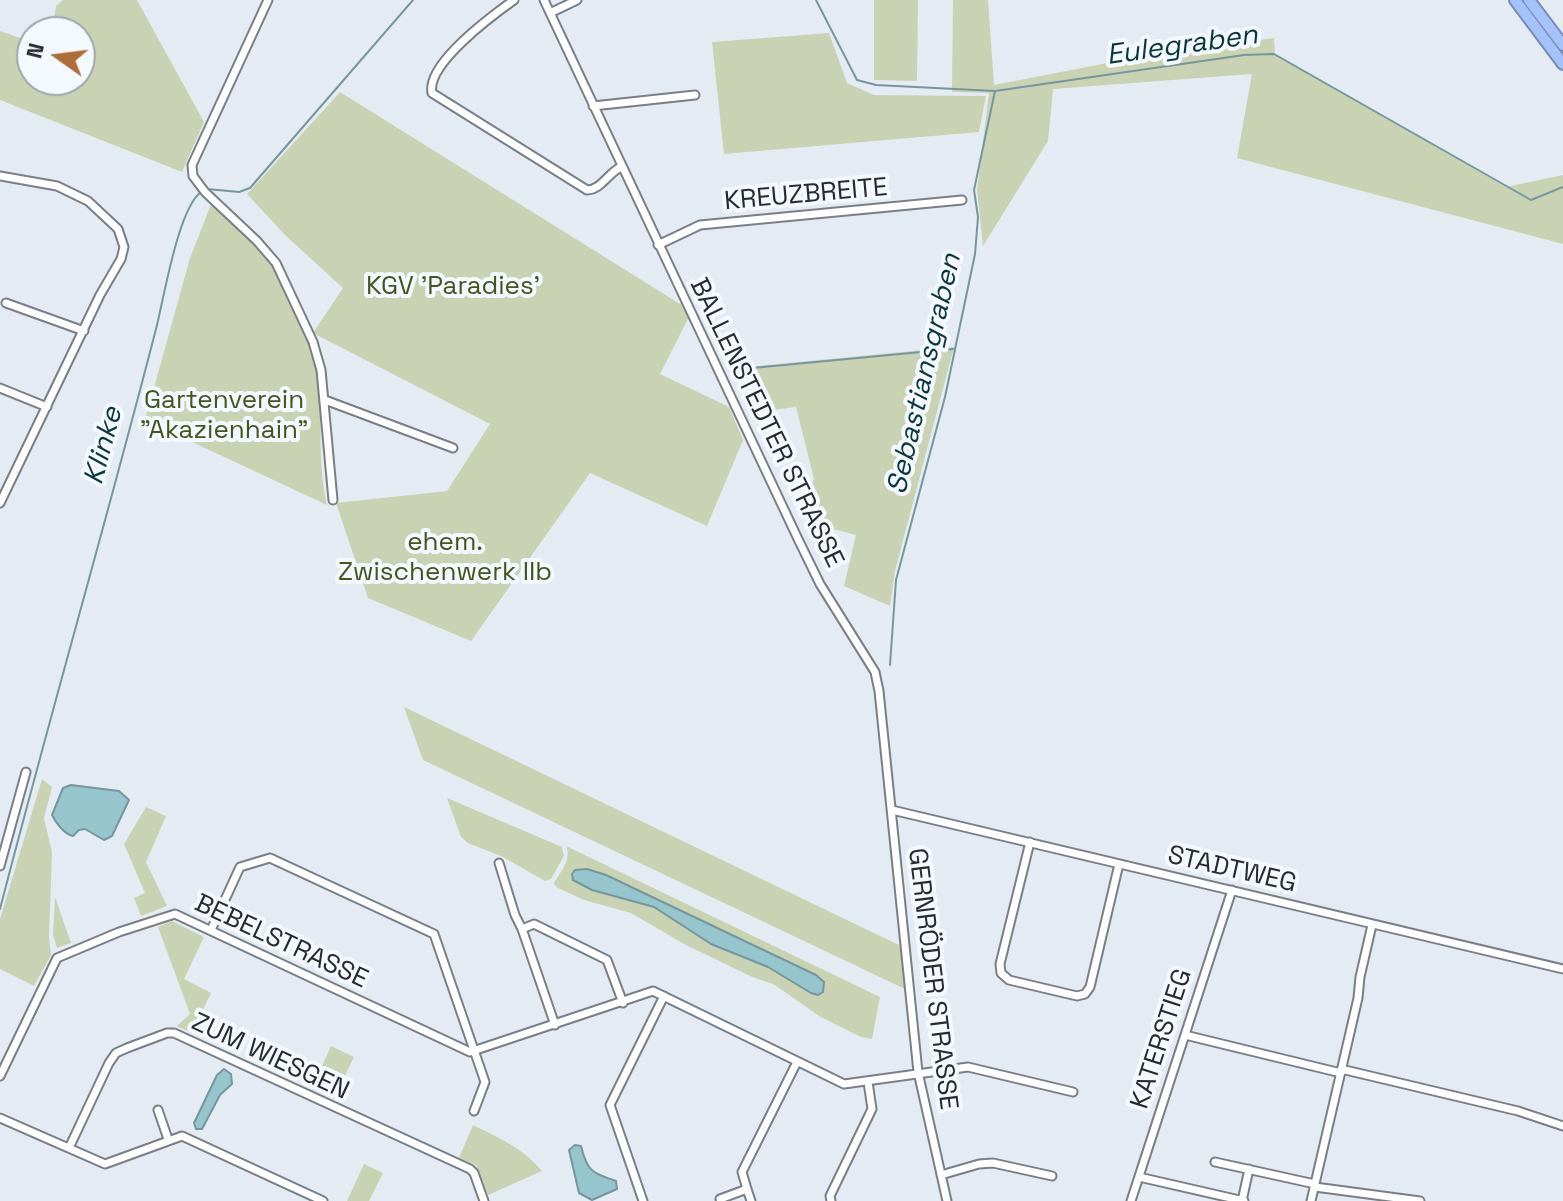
<!DOCTYPE html>
<meta charset="utf-8">
<style>
body{margin:0}
#map{position:relative;width:1563px;height:1201px;overflow:hidden;background:#e5ebf3;font-family:"Space Grotesk",sans-serif}
canvas{display:block}
.north{position:absolute;left:16px;top:16px;width:80px;height:80px;box-sizing:border-box;background:#f4f8ff;border:2px solid #a2a6ab;border-radius:50%;rotate:284deg;font-size:22px;font-weight:700;line-height:32px;text-align:center;color:#282a2d}
.north::after{content:'';display:block;margin:auto;width:28px;height:36px;background:#ae6d36;clip-path:polygon(50% 0,100% 100%,50% 72%,0 100%)}
</style>
<div id="map">
<canvas width="1563" height="1201"></canvas>
<div class="north">N</div>
</div>
<script>
const ctx = document.querySelector('canvas').getContext('2d');
ctx.lineJoin = 'round';
function fillPath(path, color) {
  ctx.fillStyle = color;
  ctx.fill(path, 'evenodd');
}
function trace(path, color, width, dash) {
  ctx.strokeStyle = color;
  ctx.lineWidth = width;
  ctx.lineCap = dash ? 'butt' : 'round';
  ctx.setLineDash(dash || []);
  ctx.stroke(path);
}
function write(font, color, halo, rows, align = 'center') {
  ctx.font = font + ' "Space Grotesk",sans-serif';
  ctx.lineWidth = 8;
  ctx.setLineDash([]);
  ctx.textBaseline = 'middle';
  ctx.strokeStyle = halo;
  ctx.fillStyle = color;
  for (const [text, x, y, turn = 0] of rows) {
    ctx.save();
    ctx.translate(x, y);
    ctx.rotate((+turn || 0) * Math.PI / 180);
    ctx.textAlign = isNaN(turn) ? turn : align;
    if (halo) ctx.strokeText(text, 0, 0);
    ctx.fillText(text, 0, 0);
    ctx.restore();
  }
}
fillPath(new Path2D(`
 M63 0H137L204 122 182 172 0 100V31L32 42V80H80V32H52L56 6Z
 M874 0H918L917 81 874 80Z
 M953 0H988L994 85 1144 56 1274 38 1275 54 1506 187 1563 175V244L1237 158 1252 74 1053 89 1048 141 983 246 977 190 989 93 952 92Z
 M829 33 847 83 874 95 986 96 979 132 724 154 712 42Z
 M340 92 680 304 682 301 689 317 660 374 729 407 743 440 707 526 590 473 471 641 368 598 336 503 447 491 490 424 313 333 343 288 285 235 247 194Z
 M212 202C232 222 256 240 272 264 291 291 315 343 318 377 323 420 317 462 327 505L145 420 190 258Z
 M954 347 895 571 890 606 844 586 856 535 811 523 808 493 814 479 796 407 758 412 757 366Z
 M404 707 901 946 905 989 423 760Z
 M42 779 52 787 44 818 52 852 49 937 51 955 34 986 0 969V919Z
 M447 798 562 847 564 856 551 879 545 881 503 857 468 843 461 837Z
 M146 807 166 816 146 862 167 906 141 916 134 898 145 893 124 844Z
 M566 846 880 997 872 1039 861 1037 819 1016 775 985 750 976 684 944 631 913 584 900 556 887 554 883C561 871 572 859 566 846Z
 M55 897 71 943 57 948 53 935Z
 M172 921 204 937 184 979 211 993 192 1033 177 1026 190 1014 158 927Z
 M331 1046 354 1057 334 1099 312 1089Z
 M473 1125C499 1138 523 1148 542 1171L488 1195 476 1165 459 1158Z
 M364 1164 383 1173 369 1201H347Z`), '#c9d3b4');
const water = new Path2D(`
 M71 785 119 791 129 800 112 836 104 840 85 829 79 830 73 836C64 834 56 823 52 815L63 788Z
 M587 869 606 875 816 975 824 982 823 992 818 995 811 993 768 967 711 944 654 907 592 890 573 880 572 874 575 870Z
 M224 1069 231 1074 232 1084 220 1095 202 1129H196L194 1123 217 1075Z
 M575 1145 581 1146C587 1171 592 1173 616 1181L617 1189 592 1200 579 1193 569 1150Z`);
fillPath(water, '#97c5cd');
trace(water, '#76969d', 2);
trace(new Path2D(`
 M816 0 857 80 876 85 995 91 1244 55 1274 54 1531 200 1563 187
 M207 189 239 192 250 188 413 0
 M731 370 953 349
 M890 665 896 580 945 397 975 254 978 217 974 190 995 91
 M0 909C50 715 106 523 156 329 164 298 178 209 201 192`), '#76969d', 2);
const minor = new Path2D(`
 M268 0 192 165 193 176 205 192 257 241 276 263 313 342 321 370 333 500
 M514 0C493 15 426 64 432 93L587 190C601 190 608 173 621 167
 M544 0 798 539 820 584 875 672 879 691 918 1072 947 1201
 M550 13 577 0
 M593 106 695 95
 M0 176 57 186 88 201 118 229 124 247 121 259 100 295 0 503
 M658 245 700 225 962 200
 M6 303 84 331
 M0 388 47 407
 M325 400 453 448
 M892 810 1563 969
 M1030 842 1000 964 1001 973 1009 980 1077 996 1085 994 1090 987 1119 864
 M499 863 515 915 522 929
 M0 866 26 772
 M211 930 240 867 270 858 434 934 485 1082 474 1111
 M555 1025 522 929 534 924 607 960 623 1003
 M1185 1035 1341 1073
 M1341 1069 1518 1111 1563 1126
 M0 1076 57 958 119 932 175 914 470 1052 653 991 844 1084 968 1067 1073 1092
 M158 1110 168 1139
 M0 1118 105 1164 182 1136 323 1201
 M69 1148 109 1063 116 1053 127 1048 167 1033H174L470 1169 474 1173 484 1201
 M1215 1162 1315 1184
 M941 1175 979 1164 993 1163 1052 1176
 M1139 1177 1244 1201
 M1315 1187 1420 1201
 M747 1189 742 1172 797 1062
 M720 1199 747 1189 751 1201
 M643 1201 610 1105 664 996
 M831 1201 830 1196 872 1109 868 1082
 M1131 1201 1232 890
 M1242 1201 1249 1169
 M1311 1201 1358 998 1360 977 1372 925`);
const highway = new Path2D(`
 M1515 0 1563 64
 M1529 0 1563 45`);
trace(minor, '#7a7f86', 11);
trace(highway, '#798db2', 14);
trace(minor, '#fff', 7);
trace(highway, '#a5c2fa', 10);
write('26px', '#282a2d', '#f4f8ff', [
 ["KREUZBREITE",806,195,-5],
 ["BALLENSTEDTER STRASSE",766,423,64],
 ["STADTWEG",1232,870,13],
 ["BEBELSTRASSE",281,942,25],
 ["GERNRÖDER STRASSE",932,979,83],
 ["KATERSTIEG",1162,1039,-72],
 ["ZUM WIESGEN",270,1057,25]
]);
write('26px', '#47541e', '#f4f8ff', [
 ["KGV 'Paradies'",453,287],
 ["Gartenverein",224,401],
 ["\"Akazienhain\"",224,431],
 ["ehem.",445,543],
 ["Zwischenwerk IIb",445,573]
]);
write('italic 28px', '#0a373d', '#f4f8ff', [
 ["Eulegraben",1182,46,-8],
 ["Sebastiansgraben",925,374,-77],
 ["Klinke",104,446,-75]
]);
</script>
